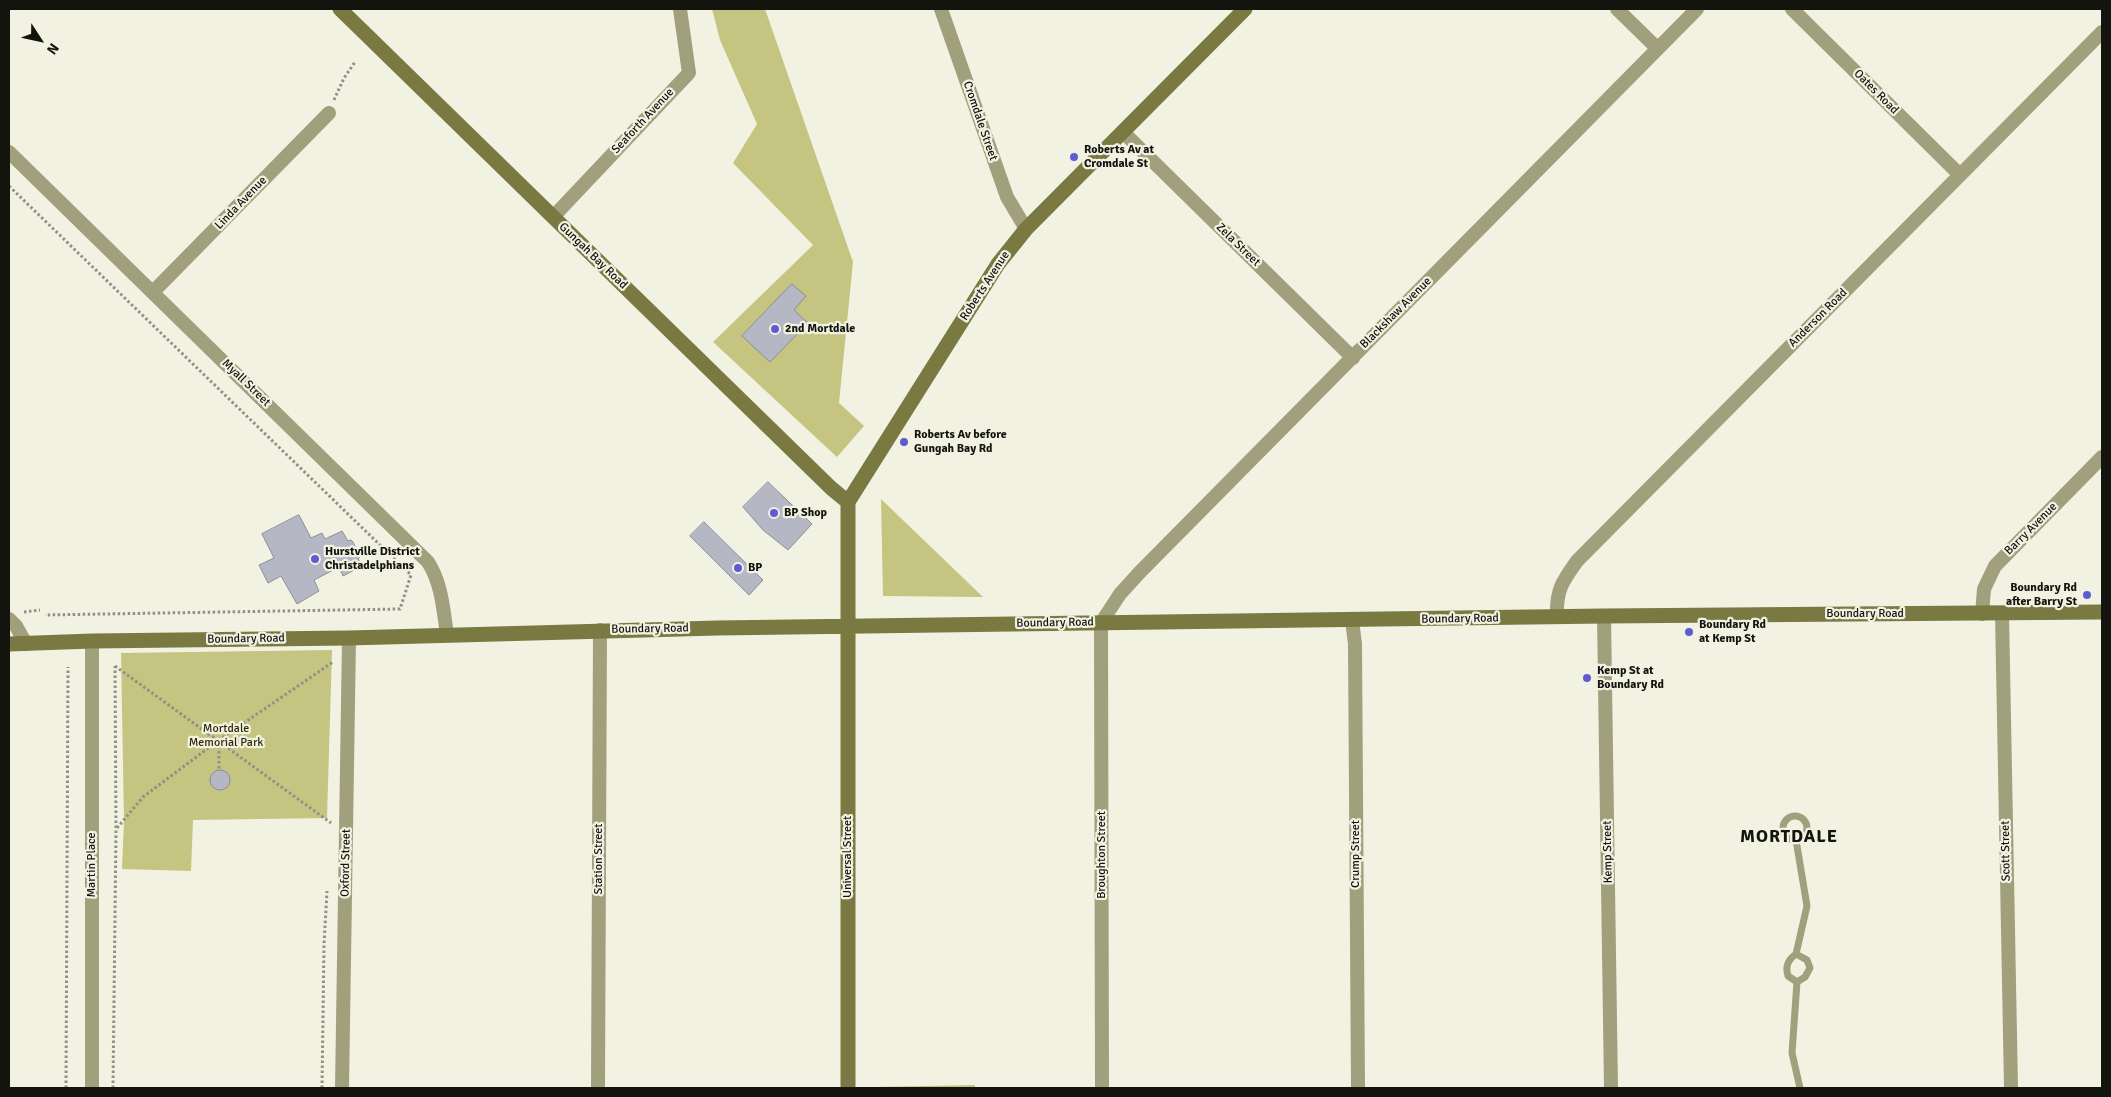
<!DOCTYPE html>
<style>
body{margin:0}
#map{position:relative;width:2111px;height:1097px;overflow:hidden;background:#f2f2e3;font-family:Signika,sans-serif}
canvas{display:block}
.frame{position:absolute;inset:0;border:10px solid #14140f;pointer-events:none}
.north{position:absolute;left:15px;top:15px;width:50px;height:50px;-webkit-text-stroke:4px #f2f2e3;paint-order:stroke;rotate:125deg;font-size:14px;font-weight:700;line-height:20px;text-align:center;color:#14140f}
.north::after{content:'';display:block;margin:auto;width:18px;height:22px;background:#14140f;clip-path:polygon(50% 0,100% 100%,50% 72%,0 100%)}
</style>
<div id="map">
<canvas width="2111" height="1097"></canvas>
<div class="frame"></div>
<div class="north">N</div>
</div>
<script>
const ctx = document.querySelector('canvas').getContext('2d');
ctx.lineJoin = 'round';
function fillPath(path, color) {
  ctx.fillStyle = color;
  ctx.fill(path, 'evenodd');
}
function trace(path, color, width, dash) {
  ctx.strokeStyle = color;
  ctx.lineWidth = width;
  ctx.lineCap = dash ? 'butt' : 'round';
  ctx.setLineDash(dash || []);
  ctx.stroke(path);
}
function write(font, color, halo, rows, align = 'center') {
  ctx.font = font + ' Signika,sans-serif';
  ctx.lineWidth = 4.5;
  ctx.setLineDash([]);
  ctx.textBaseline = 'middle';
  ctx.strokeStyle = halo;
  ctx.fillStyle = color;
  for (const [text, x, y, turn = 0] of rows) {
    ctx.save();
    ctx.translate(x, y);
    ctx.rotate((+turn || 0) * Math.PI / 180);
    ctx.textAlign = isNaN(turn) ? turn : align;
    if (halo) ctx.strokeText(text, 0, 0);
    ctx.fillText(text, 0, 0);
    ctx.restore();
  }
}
fillPath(new Path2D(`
 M712 9H765L853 262 839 403 864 426 837 457 713 342 813 245 733 163 757 124 720 40Z
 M881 499 983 597 883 596Z
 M332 650 327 818 193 820 191 871 122 869 124 821 121 653Z
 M975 1085V1088H874V1087Z`), '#c5c480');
const building = new Path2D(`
 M792 284 806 296 794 310 808 323 770 362 742 336Z
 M768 482 812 524 788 550 763 530 743 507Z
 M299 515 311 538 322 533 325 539 342 531 348 541 351 540 353 542 360 557 358 558 362 566 343 576 339 567 314 580 319 591 297 604 281 576 268 583 259 565 274 558 262 534Z
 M704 522 763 580 749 595 690 536Z
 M210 780a10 10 0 1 1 20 0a10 10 0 1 1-20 0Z`);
fillPath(building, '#b5b7c4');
trace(building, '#8b8d9a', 1);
trace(new Path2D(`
 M334 100 344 78 355 62
 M9 186 411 575 400 609 45 615
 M24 612 40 610
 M115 666 331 823
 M219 741V770
 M117 828 143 797 219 740 333 662
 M66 1088 68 667
 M113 1088 116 829 115 666
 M322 1088 324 945 327 891`), '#909085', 3, [2.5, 2.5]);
trace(new Path2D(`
 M1783 828a12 12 0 1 1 24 0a12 12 0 1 1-24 0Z
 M1796 840 1807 906 1796 954C1788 960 1785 966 1788 976L1797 982 1792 1053 1800 1088
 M1796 954 1807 960 1810 968 1805 977 1797 982`), '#a0a07c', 7);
trace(new Path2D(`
 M941 9 1007 197 1026 229
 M1617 9 1657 48
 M1792 9 1960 175
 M1123 132 1353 358
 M9 152 428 562C442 584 443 609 447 634
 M553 217 689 73 680 9
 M153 292 329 113
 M2002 613 2011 1088
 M1982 614 1984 589 1995 566 2102 457
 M1604 616 1611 1088
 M1557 617C1556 590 1562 582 1577 561L2102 32
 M9 619 16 626 26 644
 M1352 620 1355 644 1358 1088
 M92 1088V641
 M342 1088 349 638
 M598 1088 600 630
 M1102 1088 1101 623 1120 594 1140 572 1697 9`), '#a0a07c', 14);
trace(new Path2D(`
 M340 9 831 488 848 502
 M9 644 92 641 349 638 717 628 1604 616 2102 612
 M848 1088V502L998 264 1026 229 1245 9`), '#7a7942', 15);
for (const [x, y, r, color] of [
 [1074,157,5,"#5e5bd4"],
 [775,329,5,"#5e5bd4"],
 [904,442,5,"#5e5bd4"],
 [774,513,5,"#5e5bd4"],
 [315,559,5,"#5e5bd4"],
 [738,568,5,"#5e5bd4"],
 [2087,595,5,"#5e5bd4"],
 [1689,632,5,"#5e5bd4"],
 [1587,678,5,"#5e5bd4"]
]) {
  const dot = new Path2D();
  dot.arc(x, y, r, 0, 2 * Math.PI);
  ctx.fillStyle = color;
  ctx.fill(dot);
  trace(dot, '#f2f2e3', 2);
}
write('12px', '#14140f', '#f2f2e3', [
 ["Oates Road",1876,92,45],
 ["Seaforth Avenue",643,121,-47],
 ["Cromdale Street",980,121,71],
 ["Linda Avenue",241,203,-46],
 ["Zela Street",1238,245,44],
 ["Gungah Bay Road",593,256,44],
 ["Roberts Avenue",985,286,-57],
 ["Blackshaw Avenue",1396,313,-45],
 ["Anderson Road",1818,318,-45],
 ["Myall Street",246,383,44],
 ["Barry Avenue",2031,529,-45],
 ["Boundary Road",1865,614],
 ["Boundary Road",1460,619,-1],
 ["Boundary Road",1055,623,-1],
 ["Boundary Road",650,629,-1],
 ["Boundary Road",246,639,-1],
 ["Scott Street",2006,851,-91],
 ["Kemp Street",1608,852,-91],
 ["Crump Street",1356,854,-90],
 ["Broughton Street",1102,855,-90],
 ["Universal Street",848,857,-90],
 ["Station Street",599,859,-90],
 ["Oxford Street",346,863,-89],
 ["Martin Place",92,865,-90]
]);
write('bold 12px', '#14140f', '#f2f2e3', [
 ["Roberts Av at",1084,150],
 ["Cromdale St",1084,164],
 ["2nd Mortdale",785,329],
 ["Roberts Av before",914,435],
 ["Gungah Bay Rd",914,449],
 ["BP Shop",784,513],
 ["Hurstville District",325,552],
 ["Christadelphians",325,566],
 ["BP",748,568],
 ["Boundary Rd",2077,588,"right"],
 ["after Barry St",2077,602,"right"],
 ["Boundary Rd",1699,625],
 ["at Kemp St",1699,639],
 ["Kemp St at",1597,671],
 ["Boundary Rd",1597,685]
], 'left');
write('12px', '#2c2b03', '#f2f2e3', [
 ["Mortdale",226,729],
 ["Memorial Park",226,743]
]);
ctx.letterSpacing = '1px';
write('bold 18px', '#14140f', '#f2f2e3', [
 ["MORTDALE",1789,837]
]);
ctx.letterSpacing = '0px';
</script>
